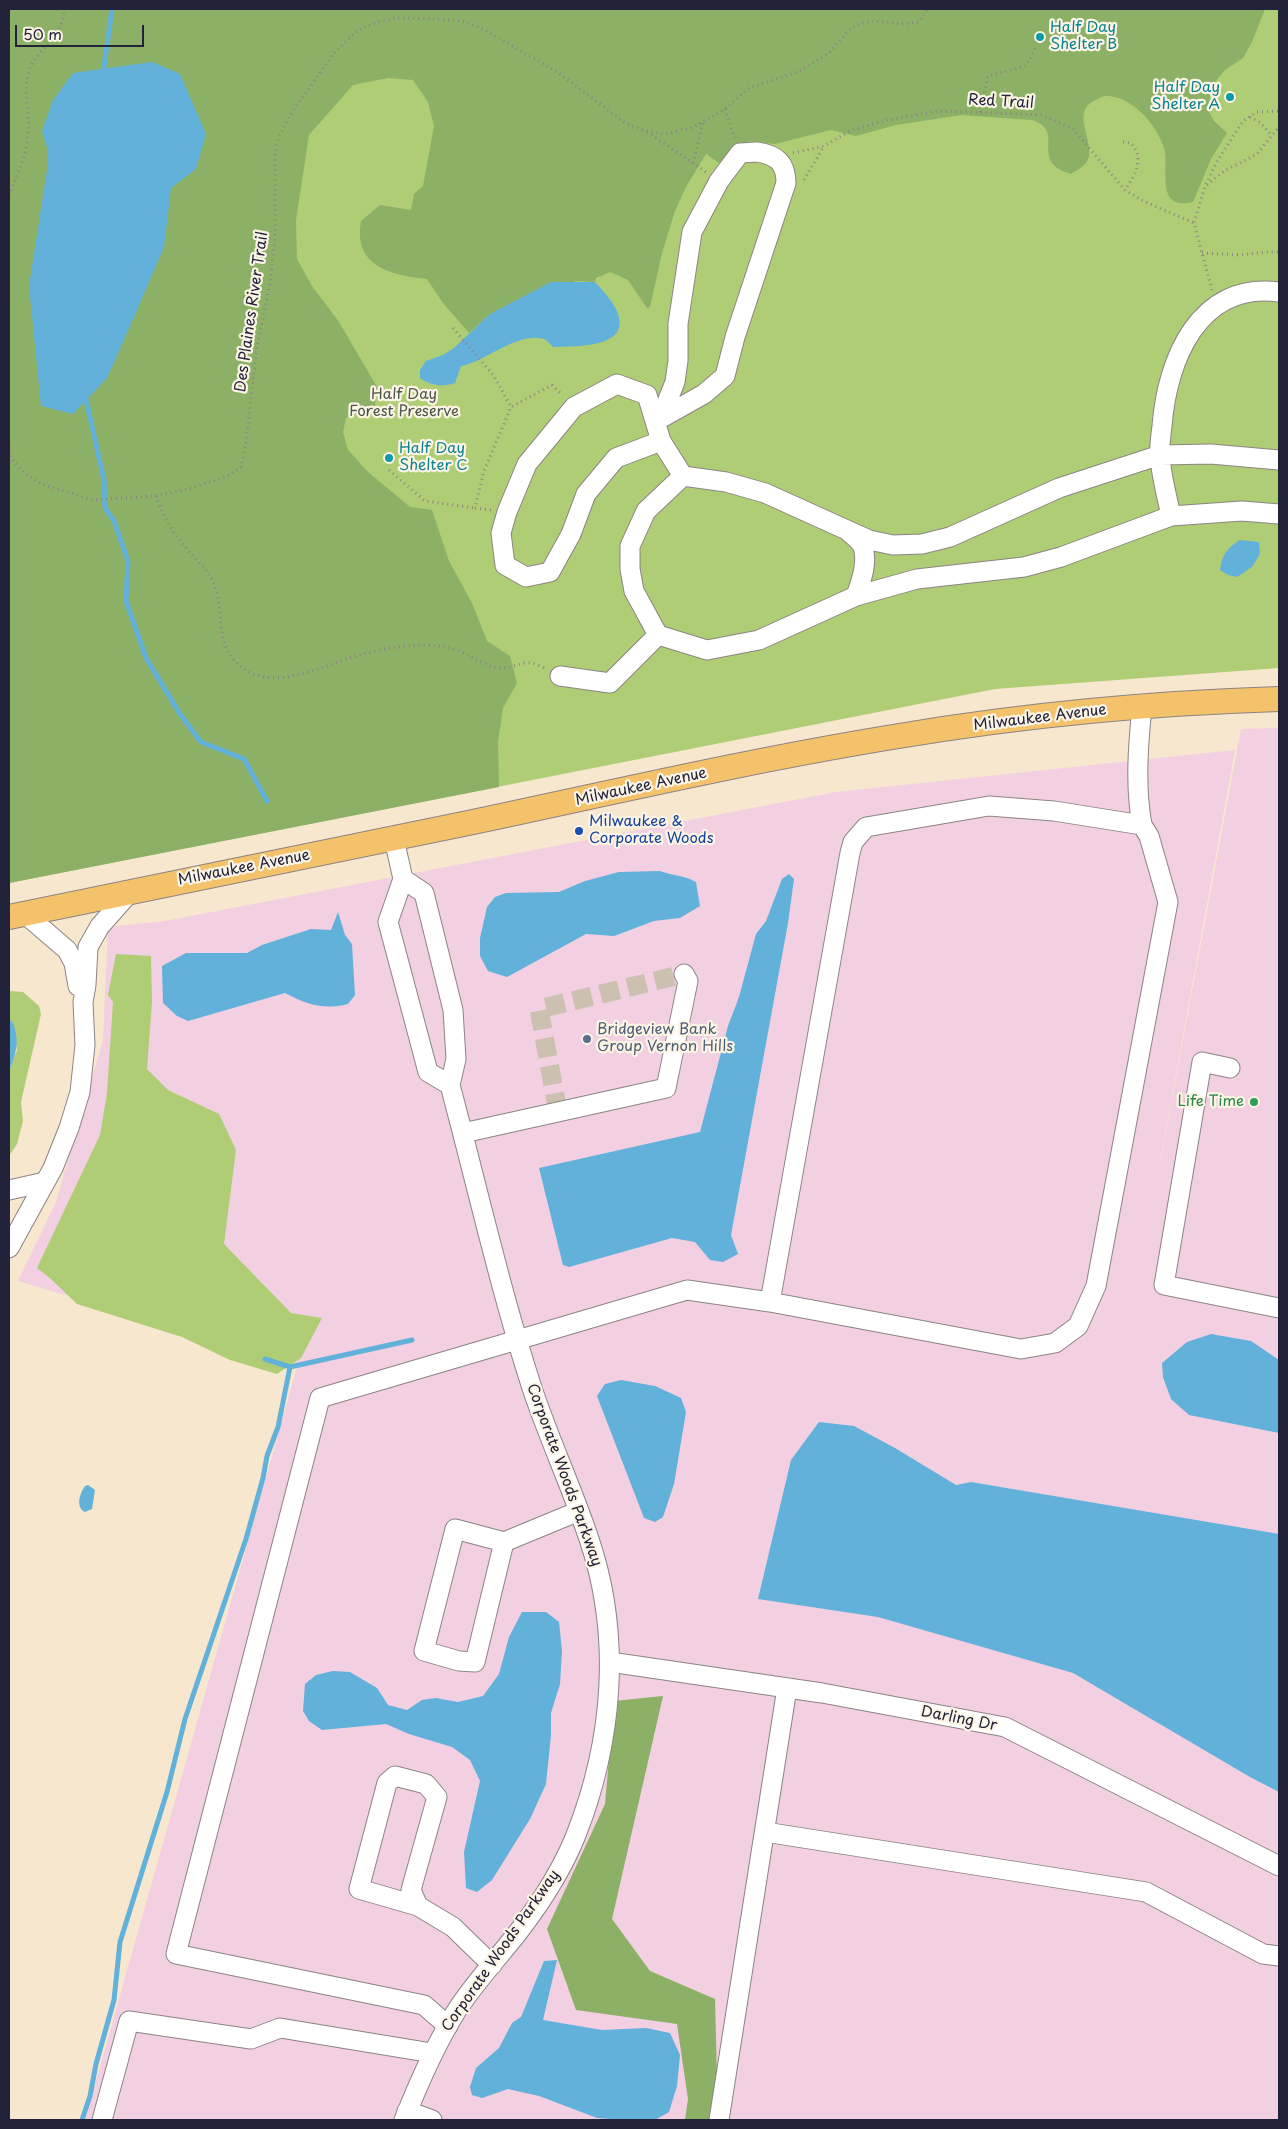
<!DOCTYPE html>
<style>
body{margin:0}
#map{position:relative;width:1288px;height:2129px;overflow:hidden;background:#f6e7ce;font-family:"Playpen Sans",sans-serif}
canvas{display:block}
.frame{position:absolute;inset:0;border:10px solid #22223b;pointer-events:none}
.scale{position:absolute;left:15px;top:25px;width:129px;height:22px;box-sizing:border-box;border:2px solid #22223b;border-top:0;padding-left:6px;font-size:15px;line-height:18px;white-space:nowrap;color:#22223b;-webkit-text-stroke:4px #fcf5e5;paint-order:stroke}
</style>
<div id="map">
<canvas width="1288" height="2129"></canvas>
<div class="frame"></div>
<div class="scale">50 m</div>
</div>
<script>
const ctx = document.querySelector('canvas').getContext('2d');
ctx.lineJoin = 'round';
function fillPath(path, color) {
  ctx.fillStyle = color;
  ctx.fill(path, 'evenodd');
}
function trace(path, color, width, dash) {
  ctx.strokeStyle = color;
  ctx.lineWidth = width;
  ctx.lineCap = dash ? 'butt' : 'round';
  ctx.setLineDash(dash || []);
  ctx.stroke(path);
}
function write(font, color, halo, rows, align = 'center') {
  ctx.font = font + ' "Playpen Sans",sans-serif';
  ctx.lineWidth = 4.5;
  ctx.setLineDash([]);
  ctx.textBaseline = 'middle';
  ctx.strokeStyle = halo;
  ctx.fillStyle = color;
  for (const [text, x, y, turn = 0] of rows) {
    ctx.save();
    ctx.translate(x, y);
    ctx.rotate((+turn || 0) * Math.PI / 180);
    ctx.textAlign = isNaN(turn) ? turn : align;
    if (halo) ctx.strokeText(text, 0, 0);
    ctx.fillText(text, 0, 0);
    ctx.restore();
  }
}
fillPath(new Path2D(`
 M1279 728V2120H85L298 1364 18 1281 56 1202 103 1040 108 927 165 921 836 792 1235 750 1144 1249 1241 729Z`), '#f2cfe1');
fillPath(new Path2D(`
 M9 9H1279V668L995 689 9 883Z
 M116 954 151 956 152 1002 147 1069 168 1090 219 1114 236 1150 224 1244 291 1313 322 1318 301 1358 277 1374 230 1360 182 1337 77 1304 50 1278 37 1268 100 1135 107 1093 113 1002 108 995Z
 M11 991 23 992 39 1006 41 1014 21 1102 23 1121 17 1144 9 1156V1071L17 1050 12 1021H9V992Z`), '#afcd74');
fillPath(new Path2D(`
 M9 9H1265L1252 42 1243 58 1225 70 1211 87 1208 110 1214 121 1227 133 1211 159 1193 202C1154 211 1170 169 1164 148 1157 124 1130 94 1104 96 1101 97 1097 99 1094 101 1072 111 1092 138 1089 156 1087 166 1078 169 1071 174 1066 172 1059 170 1056 167 1038 151 1062 130 1032 120L961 115 896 125 856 136 831 130 775 144 750 141 734 148 719 163 706 154 686 187 675 211 662 253 650 307 647 308 628 280 610 272 596 278 595 282 576 281 507 306 490 314 469 333 443 303 427 279C391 275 353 267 361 221L380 205 411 210 414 194 423 186 434 126 428 102 413 80 388 78 353 85 309 135 296 220 297 259 312 286 339 322 377 387 375 406 346 418 343 432 348 450 368 472 410 507 432 510 449 561 472 603 487 641 510 656 517 683 503 708 498 742 499 787 9 883Z
 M663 1696 612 1919 650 1971 715 1999 718 2120H685L688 2099 677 2024 576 2010 547 1929 605 1804 614 1701Z`), '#8bb066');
fillPath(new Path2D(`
 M152 62 180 74 206 134 196 169 171 188 164 247 134 317 107 378 73 414 41 406 29 286 47 170 48 151 42 131 53 100 73 73Z
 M551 282H595C603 291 614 302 618 314 630 349 573 346 553 347 550 344 547 340 544 339 518 331 485 362 461 366L455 383C442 387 431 386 420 378V370L426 361 443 355 454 348 490 314Z
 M1240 540 1259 542 1260 554 1252 567 1237 577 1228 575 1220 570C1222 555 1227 548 1240 540Z
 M660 871C672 876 684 875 696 882L700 906 680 918 654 921 614 936 586 934 507 977 488 971 480 956V938L487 907 495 897 506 893 559 892 585 881 619 872Z
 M789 874 794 879 788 923 731 1235 738 1254 723 1262 710 1260 695 1242 672 1238 569 1267 563 1265 539 1168 700 1132 728 1026 739 997 756 934 766 921 782 879Z
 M338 912 345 935 352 944 355 995 348 1004C323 1010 308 1005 285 993L188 1021 177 1016 163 1003 162 966 186 953H247L262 945 311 929 331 930Z
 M9 1021H12C20 1039 17 1053 9 1071Z
 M1211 1334 1251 1341 1279 1360V1433L1189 1415 1171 1399 1163 1377 1162 1363 1187 1342Z
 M621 1380 655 1386 681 1398 686 1412 674 1484 663 1517 655 1522 644 1518 597 1396 605 1384Z
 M819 1422 854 1426 895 1448 956 1485 971 1482 1279 1534V1792L1250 1777 1073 1673 878 1617 758 1599 791 1460Z
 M88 1485 95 1490 92 1509 85 1512C75 1507 80 1493 85 1486Z
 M522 1612H546L559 1622 562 1651 560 1684 551 1713V1735L546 1784 530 1819 492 1880 477 1892 466 1888 464 1852 480 1781 470 1760 452 1747 409 1734 386 1724 322 1730 309 1721 303 1711 305 1684 316 1675 333 1671 350 1672 377 1688 388 1705 407 1710 422 1700 436 1698 458 1702 483 1696 499 1674 509 1637Z
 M557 1960 543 2020 602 2030 646 2028 670 2033 680 2055 677 2086 669 2112 655 2120H625L597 2118 539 2096 508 2089 482 2098 472 2095 470 2087 476 2068 499 2048 512 2023 521 2017 544 1961Z`), '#61b1db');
trace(new Path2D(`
 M103 74 112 9
 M85 395 104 480 105 508 114 521 128 561 126 601 146 658 180 714 201 742 244 759 267 801
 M265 1359 290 1367 412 1340
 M82 2120 90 2096 96 2064 114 2000 120 1942 167 1792 185 1719 246 1539 263 1478 267 1456 278 1427 290 1367`), '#61b1db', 5);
trace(new Path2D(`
 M558 1112 539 1009 684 974`), '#ccc0b1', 19, [19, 9]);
const minor = new Path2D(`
 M757 152C776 155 786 162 786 183L735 337 725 376 704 394 656 421 667 402 675 382 678 361V324L692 232 719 181 740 153Z
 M661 441 616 458 586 494 571 534 550 572 526 577 505 565 501 533 507 512 527 464 574 407 617 384 647 395 661 441 683 476
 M1279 460 1211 454 1160 455 1059 488 950 537 922 544 893 545 869 540 765 493 726 482 683 476 646 511 630 546V569L634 591 658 635 707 650 759 640 856 596 917 579 1024 567 1061 557 1171 516 1242 511 1279 514
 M1171 516C1167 496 1161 476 1160 456 1159 446 1161 435 1162 426 1167 360 1199 281 1279 292
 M849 532C854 536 861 542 863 547 868 563 861 581 856 596
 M560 676 610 683 658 635
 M1142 707C1138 746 1135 786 1142 825
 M394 839 403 879 388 922 428 1072 450 1085 456 1059 453 1010 424 893 403 879
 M24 913 67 950 74 963 78 986
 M1230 1068 1202 1062 1164 1285 1279 1308
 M463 1133 666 1088 688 981 684 974
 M9 1190 45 1182
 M9 1248 53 1168 69 1128 80 1092 85 1045 83 1002 86 985 88 947 100 926 132 890
 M504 1542 455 1529 424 1651 459 1661 475 1662 504 1542 579 1511
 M610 1662 822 1693 1005 1727 1279 1866
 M765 1832 1146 1892 1263 1954 1279 1956
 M418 1906 359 1889 387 1783 395 1776 426 1784 437 1797 411 1890 418 1906 453 1927 492 1965
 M448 2026 424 2005 176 1954 320 1398 687 1290 770 1302 1021 1349 1055 1343 1078 1326 1096 1286 1168 902 1149 836 1142 825 1054 811 989 806 866 827 853 842 850 853 770 1302
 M407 2111 432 2120
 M102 2120 129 2021 251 2039 280 2028 432 2053
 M404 2120C419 2082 435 2045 457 2010 475 1982 499 1957 519 1931 542 1901 562 1870 576 1835 613 1741 622 1636 589 1539 572 1488 549 1439 532 1388 500 1289 477 1186 450 1085
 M719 2120 787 1688`);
const major = new Path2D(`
 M9 917C163 884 318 855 473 822 614 792 756 759 899 736 1024 715 1152 703 1279 699`);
trace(minor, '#8c8484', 21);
trace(major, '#8c8484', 26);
trace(new Path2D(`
 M725 109 735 138
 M980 112 988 76 1026 66 1036 47
 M1250 117 1261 123 1271 135
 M647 132 706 172
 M1123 142 1131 143C1145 159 1135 175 1125 190
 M793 153 824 146 850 131 883 121 938 111 1042 115 1073 129 1125 190 1143 201 1194 223
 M693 163 703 122
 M804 180 824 146
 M1207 185 1224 171 1257 154 1279 127
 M9 195C16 176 26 157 28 137 31 115 22 92 29 71 38 46 64 38 64 9
 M1202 253 1240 255 1266 252H1279
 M1212 290 1194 223 1205 187 1216 163 1243 121 1257 112 1279 111
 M453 328 494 376 511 407
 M9 446 10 457 24 473 41 484 93 500 156 496 188 489 228 476 241 467 245 450 257 347 270 283 275 238V158L277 142 290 115 334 53 358 30 378 22 397 18 442 19 466 22 485 30 559 73 625 123 646 131 664 134 694 127 725 109 749 88 798 72 829 53 849 30 861 23 876 21 902 24 919 22 928 9
 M389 470 425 501 475 508
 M156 496C164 520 174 534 190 553 197 560 205 568 210 576 227 604 212 641 238 664 273 696 326 663 363 654 378 650 393 647 408 646 424 644 442 645 457 650 471 655 483 665 498 668 509 670 521 661 532 663 536 664 542 667 546 669
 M491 510 475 508 484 471 511 407 552 385 562 395`), '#8c8484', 3, [1, 4]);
trace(minor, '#fff', 19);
trace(major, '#f3c26a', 24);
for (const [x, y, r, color] of [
 [1040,37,5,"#0f9aa8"],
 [1230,97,5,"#0f9aa8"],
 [389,458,5,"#0f9aa8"],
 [579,831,5,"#1a4fb4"],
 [587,1039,5,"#5c6f8a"],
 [1254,1102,5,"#2e9e5b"]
]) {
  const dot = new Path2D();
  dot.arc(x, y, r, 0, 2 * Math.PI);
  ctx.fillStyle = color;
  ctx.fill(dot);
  trace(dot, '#fcf5e5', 2);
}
write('15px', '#0d838f', '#fcf5e5', [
 ["Half Day",1050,28],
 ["Shelter B",1050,45],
 ["Half Day",1220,88,"right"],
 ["Shelter A",1220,105,"right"],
 ["Half Day",399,449],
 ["Shelter C",399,466]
], 'left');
write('15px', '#22223b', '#fcf5e5', [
 ["Red Trail",1001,102,3],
 ["Des Plaines River Trail",252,312,-82],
 ["Milwaukee Avenue",1040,718,-7],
 ["Milwaukee Avenue",641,787,-12],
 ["Milwaukee Avenue",244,868,-11],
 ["Corporate Woods Parkway",564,1475,70],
 ["Darling Dr",959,1719,11],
 ["Corporate Woods Parkway",501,1951,-55]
]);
write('15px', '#4c554c', '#fcf5e5', [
 ["Half Day",404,395],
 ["Forest Preserve",404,412]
]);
write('15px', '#164399', '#fcf5e5', [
 ["Milwaukee &",589,822],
 ["Corporate Woods",589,839]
], 'left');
write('15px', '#4e5e75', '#fcf5e5', [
 ["Bridgeview Bank",597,1030],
 ["Group Vernon Hills",597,1047]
], 'left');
write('15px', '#27864d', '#fcf5e5', [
 ["Life Time",1244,1102]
], 'right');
</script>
